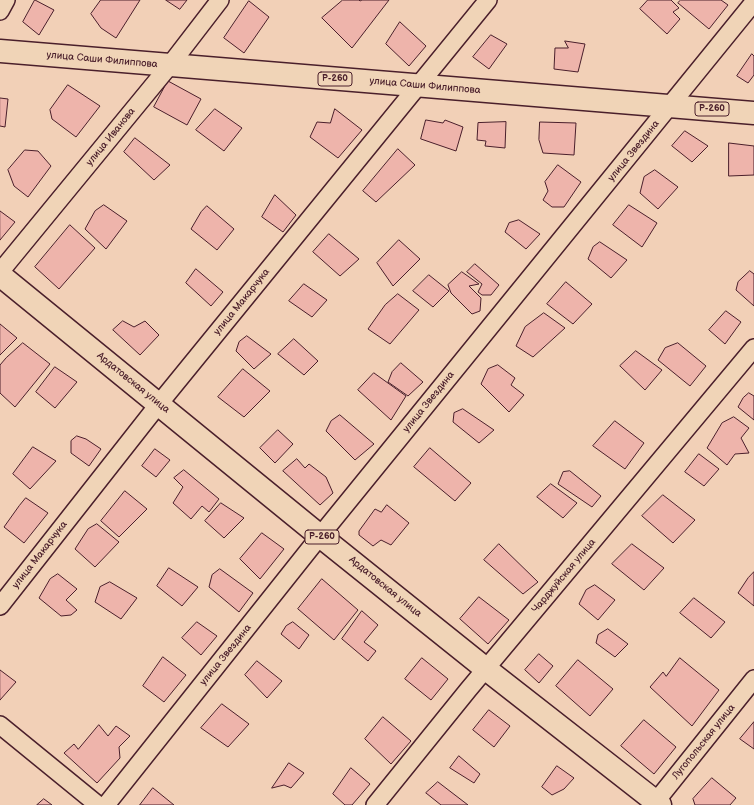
<!DOCTYPE html>
<meta charset="utf-8">
<style>
body{margin:0}
canvas{display:block;background:#f2d0b7}
</style>
<canvas width="754" height="805"></canvas>
<script>
const ctx = document.querySelector('canvas').getContext('2d');
ctx.lineJoin = 'round';
function fillPath(path, color) {
  ctx.fillStyle = color;
  ctx.fill(path, 'evenodd');
}
function trace(path, color, width, dash) {
  ctx.strokeStyle = color;
  ctx.lineWidth = width;
  ctx.lineCap = dash ? 'butt' : 'round';
  ctx.setLineDash(dash || []);
  ctx.stroke(path);
}
function write(font, color, halo, rows, align = 'center') {
  ctx.font = font + ' "Balsamiq Sans",sans-serif';
  ctx.lineWidth = 4;
  ctx.setLineDash([]);
  ctx.textBaseline = 'middle';
  ctx.strokeStyle = halo;
  ctx.fillStyle = color;
  for (const [text, x, y, turn = 0] of rows) {
    ctx.save();
    ctx.translate(x, y);
    ctx.rotate((+turn || 0) * Math.PI / 180);
    ctx.textAlign = isNaN(turn) ? turn : align;
    if (halo) ctx.strokeText(text, 0, 0);
    ctx.fillText(text, 0, 0);
    ctx.restore();
  }
}
const building = new Path2D(`
 M35 0 54 10 39 35 23 22Z
 M101 0H140L116 38 101 28 91 14Z
 M166 0H187L180 9Z
 M343 0H359L360 1 362 0H389L352 48 322 18Z
 M648 0H671L679 8 673 12 680 19 667 34 640 9Z
 M681 0H721L728 5 709 29 678 3Z
 M249 1 269 17 244 53 224 38Z
 M400 22 426 46 409 66 386 44Z
 M491 35 507 44 489 69 473 57Z
 M565 41 585 44 578 72 554 69 555 48H568Z
 M752 54 754 56V75L748 83 737 76Z
 M168 81 201 99 187 125 154 107Z
 M68 85 100 106 76 137 52 119 50 110Z
 M0 98 8 99 5 127 0 126Z
 M215 109 242 128 224 151 196 130Z
 M335 109 362 130 338 158 310 137 317 122 330 123Z
 M426 120 443 123 445 120 463 127 456 151 421 139Z
 M506 122 505 148 485 146 486 141 477 140 478 123Z
 M540 122 576 123 574 155 543 153 539 140Z
 M685 131 708 146 692 162 672 146Z
 M135 138 170 165 154 180 124 152Z
 M729 143 754 146V175L729 176Z
 M398 149 415 165 376 202 363 191Z
 M25 150 38 151 51 166 28 197 14 186 8 170Z
 M558 165 581 182 564 207H552L543 200 548 191 545 182Z
 M655 170 678 187 658 209 640 193 644 177Z
 M275 195 296 215 283 232 262 217Z
 M104 205 127 221 106 249 85 229 95 211Z
 M629 205 657 223 642 247 613 225Z
 M207 206 234 229 217 250 191 229 201 212Z
 M0 211 15 222 0 240Z
 M519 220 540 234 526 249 505 232 509 223Z
 M70 225 95 248 59 289 35 267Z
 M329 234 359 259 340 276 313 252Z
 M399 240 420 259 393 286 377 263Z
 M600 242 627 260 611 278 588 259 593 247Z
 M475 264 499 285 491 295H482L478 292 482 284 467 272Z
 M196 269 223 292 211 306 186 283Z
 M750 271 754 274V306L736 290 738 282Z
 M462 272 479 284 469 286 481 298 480 311 472 314 451 293 448 285Z
 M429 275 449 291 433 307 413 291Z
 M566 282 592 304 573 324 547 304Z
 M304 284 327 300 312 317 289 301Z
 M398 294 419 310 390 344 368 329 385 305Z
 M726 311 741 322 725 344 709 330Z
 M544 313 565 328 533 357 516 346 525 327Z
 M123 321 134 327 145 321 159 335 140 355 113 330Z
 M0 324 17 338 0 355Z
 M247 336 271 354 254 369 236 351 239 342Z
 M294 339 318 361 304 375 278 354Z
 M23 343 50 364 15 407 0 393V365L6 358Z
 M678 343 706 366 690 386 658 360 665 348Z
 M636 351 662 370 645 390 620 366Z
 M401 363 423 382 408 396 388 382 392 372Z
 M498 365 515 378 511 385 524 395 509 412 481 384 488 369Z
 M55 367 77 382 55 408 36 392Z
 M243 369 270 391 244 417 218 397Z
 M374 373 406 396 391 420 358 390Z
 M749 393 754 396V420L738 407 743 398Z
 M463 409 494 430 479 443 453 422 454 413Z
 M340 415 374 444 355 460 326 431 331 421Z
 M734 417 749 428 741 438 749 453 735 454 727 465 707 448 722 423Z
 M615 421 644 443 625 469 593 446Z
 M278 430 293 444 275 463 260 448Z
 M77 436 86 439 101 449 89 466 71 453V441Z
 M33 447 56 461 30 489 13 474Z
 M430 448 471 483 455 501 414 467Z
 M155 449 170 460 156 477 142 466Z
 M699 454 719 469 704 486 685 472Z
 M297 459 305 468 309 464 326 477 333 493 320 505 283 471Z
 M184 470 219 499 209 512 202 506 191 519 173 503 183 487 174 478Z
 M570 471 601 496 592 507 558 484 563 472Z
 M551 484 577 503 563 518 537 497Z
 M125 491 147 509 119 537 101 521Z
 M663 495 695 520 673 543 642 516Z
 M26 498 48 513 24 543 4 527 19 506Z
 M221 503 244 518 224 538 205 521Z
 M387 505 409 523 391 545 381 540 373 546 359 535V531L375 509 381 512Z
 M97 524 119 542 95 567 75 549 88 529Z
 M262 533 284 549 260 579 240 559Z
 M499 544 538 582 523 594 484 560Z
 M632 544 664 568 644 590 612 564Z
 M169 568 198 587 182 606 157 586Z
 M220 569 253 593 239 612 209 587 212 575Z
 M754 572V606L738 593 748 578Z
 M58 574 77 589 66 600 77 610 71 615 61 616 39 598 50 579Z
 M322 579 358 610 334 640 298 609Z
 M110 582 137 598 121 619 95 602 100 587Z
 M595 585 615 600 598 620 579 604 586 590Z
 M479 597 509 620 488 644 460 619Z
 M694 598 725 622 711 638 680 613Z
 M362 611 378 625 364 642 376 651 368 661 342 639Z
 M197 622 217 636 201 655 182 638Z
 M293 622 309 635 299 649 281 634 286 626Z
 M608 629 628 644 615 657 596 643 598 635Z
 M539 654 553 666 539 683 525 670Z
 M163 657 186 675 164 702 143 686Z
 M422 658 448 679 431 700 405 679Z
 M680 658 719 690 692 726 650 687 663 672 666 676Z
 M578 660 613 689 590 716 556 686Z
 M257 661 282 681 267 698 245 675Z
 M0 670 16 682 0 700Z
 M222 704 249 724 228 747 201 728Z
 M489 710 510 726 494 747 473 730Z
 M383 717 411 741 391 764 365 739Z
 M644 720 676 747 654 774 621 746Z
 M754 722V749L740 739Z
 M99 725 108 736 116 726 130 736 119 747 120 758 97 783 64 753 74 744 78 749Z
 M459 756 480 774 474 783 450 768Z
 M289 763 304 773 291 788 284 785 272 788Z
 M557 766 574 778 564 789 552 795 542 787Z
 M351 768 370 784 352 805H345L333 794Z
 M712 778 736 798 730 805H695L693 799Z
 M438 782 468 805H441L426 793Z
 M153 788 174 805H140Z
 M44 799 52 805H37Z`);
fillPath(building, '#eeb4ab');
trace(building, '#4a1f2b', 1);
const street = new Path2D(`
 M0 11 6 0
 M0 272 170 65 220 0
 M0 606 158 405 488 0
 M0 725 98 805
 M106 805 320 536 754 2
 M375 805 468 690 754 348
 M653 805 754 679`);
const highway = new Path2D(`
 M0 51 754 113
 M0 275 320 536 486 669 660 805`);
trace(street, '#4a1f2b', 20);
trace(highway, '#4a1f2b', 25);
trace(street, '#f0d4b7', 17);
trace(highway, '#f0d4b7', 22);
for (const [x, y, w] of [
 [335,79,34],
 [712,109,34],
 [322,537,34]
]) {
  const box = new Path2D();
  box.roundRect(x - w / 2, y - 7, w, 14, 3);
  ctx.fillStyle = '#f0d4b7';
  ctx.fill(box);
  trace(box, '#4a1f2b', 1);
}
write('bold 9px', '#4a1f2b', null, [
 ["Р-260",335,79],
 ["Р-260",712,109],
 ["Р-260",322,537]
]);
write('10px', '#4a1f2b', '#f0d4b7', [
 ["улица Саши Филиппова",102,60,5],
 ["улица Саши Филиппова",425,86,5],
 ["улица Иванова",111,137,-51],
 ["улица Звездина",634,151,-51],
 ["улица Макарчука",242,302,-51],
 ["Ардатовская улица",133,383,39],
 ["улица Звездина",429,402,-51],
 ["улица Макарчука",40,555,-52],
 ["Чарджуйская улица",564,576,-50],
 ["Ардатовская улица",385,587,39],
 ["улица Звездина",226,655,-51],
 ["Лугопольская улица",704,742,-51]
]);
</script>
